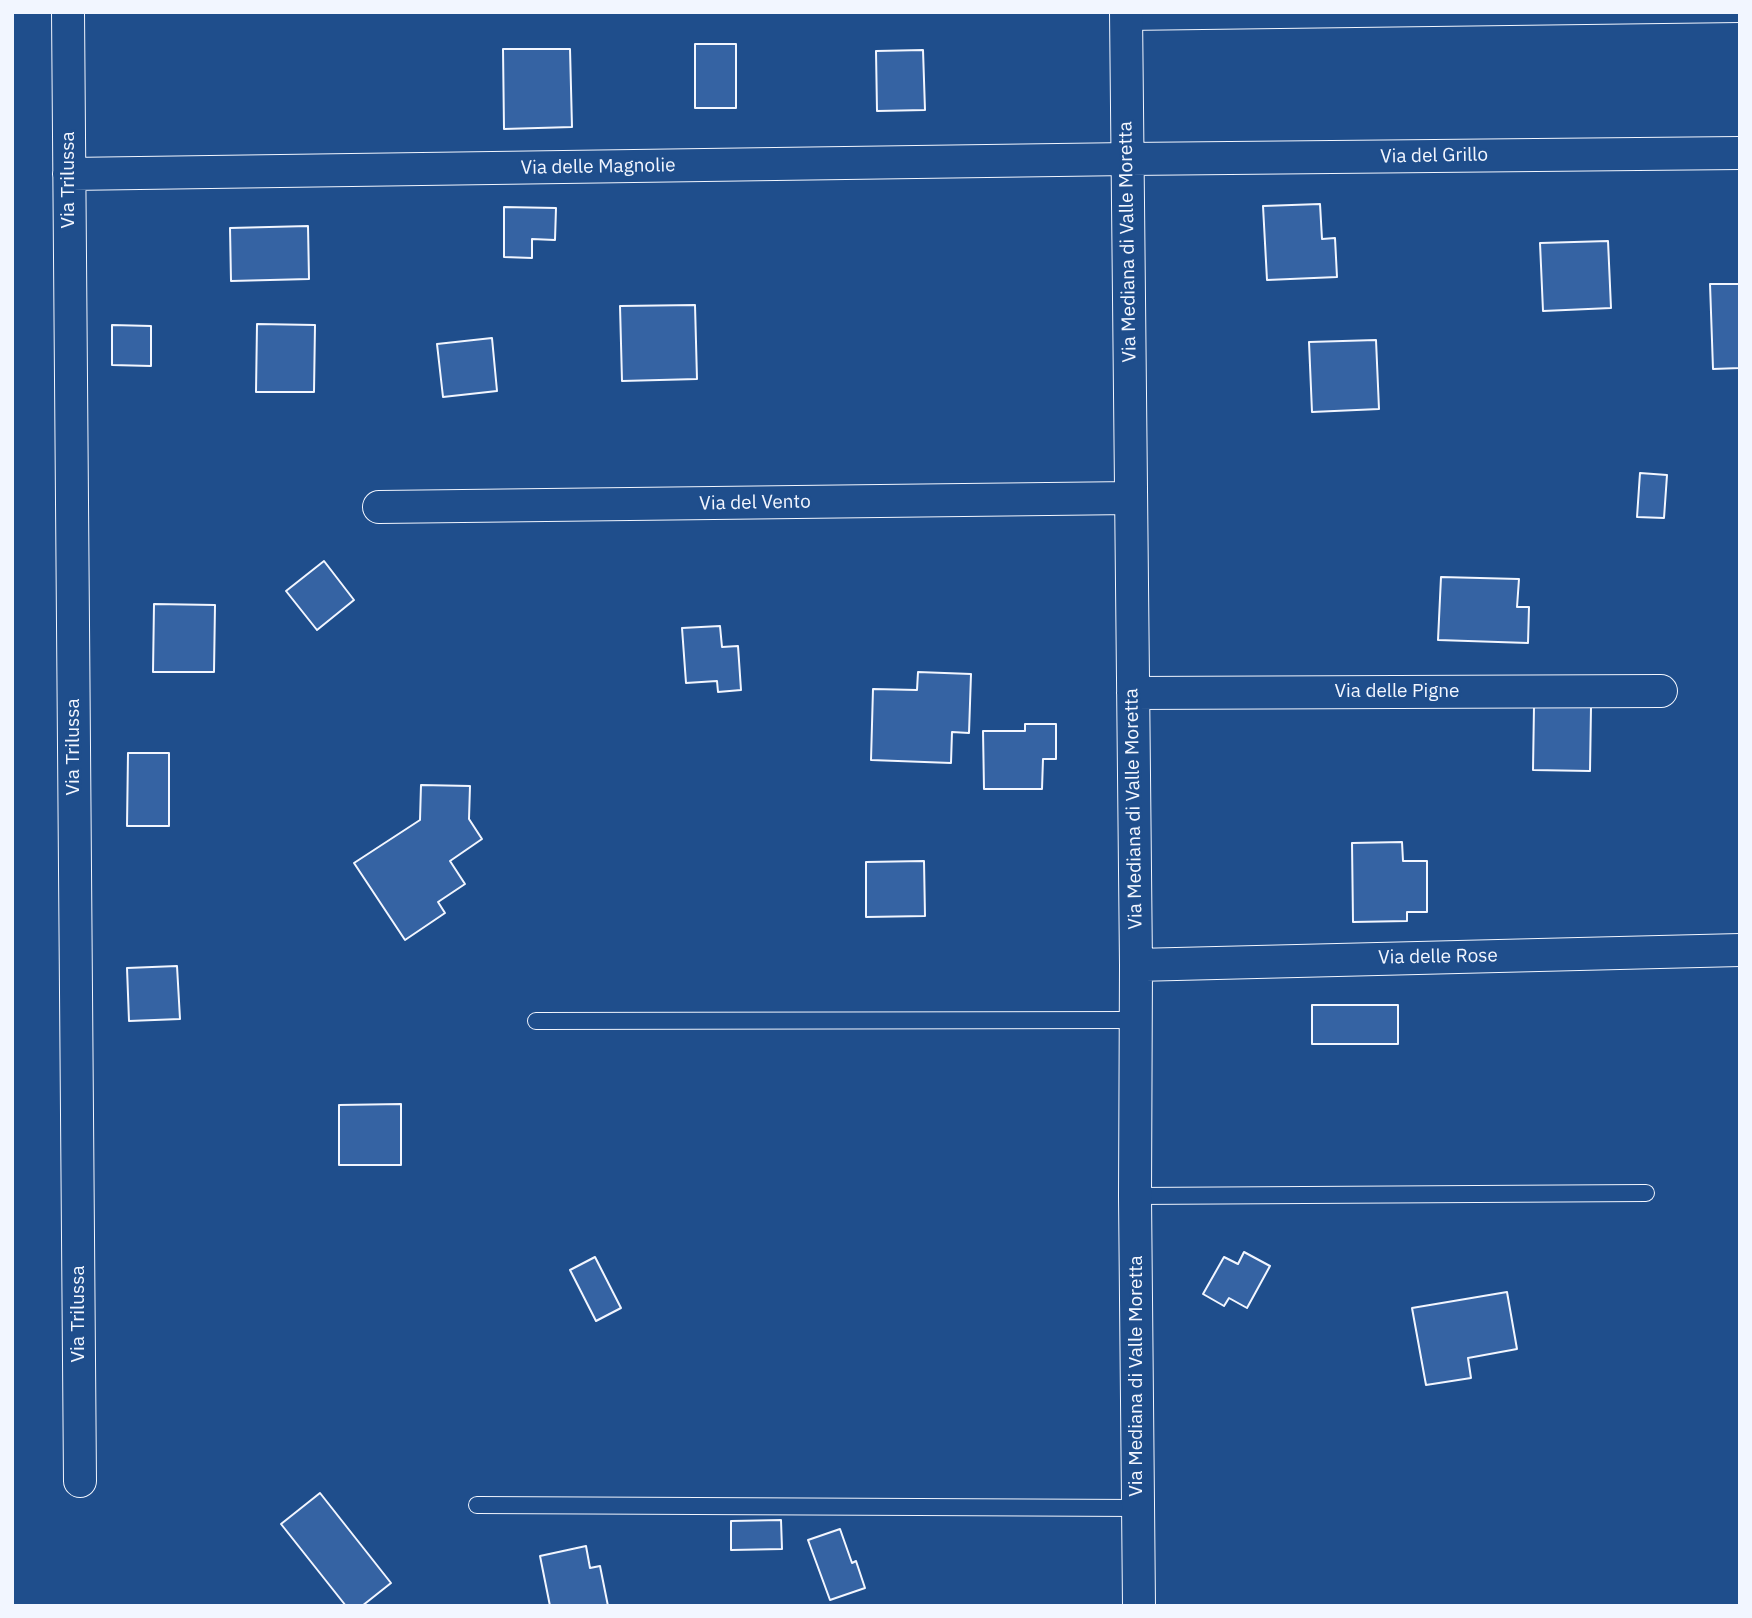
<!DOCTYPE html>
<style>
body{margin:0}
#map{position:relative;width:1752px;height:1618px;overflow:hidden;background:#1f4e8c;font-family:"IBM Plex Sans",sans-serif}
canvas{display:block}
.frame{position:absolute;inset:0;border:14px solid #f2f6ff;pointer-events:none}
</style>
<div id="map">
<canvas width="1752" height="1618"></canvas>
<div class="frame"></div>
</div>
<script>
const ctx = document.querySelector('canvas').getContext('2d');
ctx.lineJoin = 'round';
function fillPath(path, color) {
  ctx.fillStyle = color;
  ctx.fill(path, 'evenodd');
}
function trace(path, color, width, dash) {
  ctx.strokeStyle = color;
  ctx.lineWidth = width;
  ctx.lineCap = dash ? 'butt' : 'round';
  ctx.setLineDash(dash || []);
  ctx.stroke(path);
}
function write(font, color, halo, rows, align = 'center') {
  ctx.font = font + ' "IBM Plex Sans",sans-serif';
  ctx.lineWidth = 5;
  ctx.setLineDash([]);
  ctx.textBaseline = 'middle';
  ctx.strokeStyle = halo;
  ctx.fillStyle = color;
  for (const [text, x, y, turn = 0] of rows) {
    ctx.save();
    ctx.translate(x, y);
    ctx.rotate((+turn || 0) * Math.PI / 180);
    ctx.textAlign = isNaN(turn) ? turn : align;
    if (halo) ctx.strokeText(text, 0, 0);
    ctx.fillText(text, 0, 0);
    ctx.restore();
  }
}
const building = new Path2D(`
 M695 44H736V108H695Z
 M503 49H570L572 127 504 129Z
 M923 50 925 110 877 111 876 51Z
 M1320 204 1322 239 1335 238 1337 277 1267 280 1263 206Z
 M504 207 556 208 555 240 532 239V258L504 257Z
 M308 226 309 279 231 281 230 228Z
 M1608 241 1611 308 1543 311 1540 243Z
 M1710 284H1740V368L1713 369Z
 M695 305 697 379 622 381 620 306Z
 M257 324 315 325 314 392H256Z
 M112 325 151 326V366L112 365Z
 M492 338 497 391 443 397 437 344Z
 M1376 340 1379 409 1312 412 1309 342Z
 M1640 473 1667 475 1664 518 1637 517Z
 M324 561 354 600 317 630 286 591Z
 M1441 577 1519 579 1517 607H1529L1528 643 1438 640Z
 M154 604 215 605 214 672H153Z
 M720 626 722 647 738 646 741 690 718 692 717 681 686 683 682 628Z
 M918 672 971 674 969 733 952 732 951 763 871 760 873 689 917 690Z
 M1534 706 1591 707 1590 771 1533 770Z
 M1025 724H1056V759H1043L1042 789H984L983 731H1025Z
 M128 753H169V826H127Z
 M421 785 470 786 469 819 482 839 450 861 465 884 438 902 445 913 405 940 354 863 420 820Z
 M1402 842 1403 861H1427V912H1407V921L1353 922 1352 843Z
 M924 861 925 916 866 917V862Z
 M177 966 180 1019 129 1021 127 968Z
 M1312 1005H1398V1044H1312Z
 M401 1104V1165H339V1105Z
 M1244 1252 1270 1266 1247 1308 1229 1298 1224 1306 1203 1294 1224 1257 1238 1264Z
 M595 1257 621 1308 596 1321 570 1270Z
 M1507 1292 1517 1349 1468 1358 1471 1378 1426 1385 1412 1308Z
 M320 1493 391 1583 362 1606H346L281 1524Z
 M781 1520 782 1549 731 1550V1521Z
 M840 1529 852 1563 856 1561 865 1588 830 1600 808 1540Z
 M586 1546 590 1568 600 1566 608 1606H550L540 1556Z`);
fillPath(building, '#3563a3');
trace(building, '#f2f6ff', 2);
const lane = new Path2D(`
 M1126 22 1740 14
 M536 1021 1136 1020
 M1135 1196 1646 1193
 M477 1505 1138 1508`);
const street = new Path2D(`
 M68 12 80 1481
 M1126 12 1136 965 1135 1196 1139 1606
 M69 174 1128 159 1740 153
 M379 507 1131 498
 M1133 693 1661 691
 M1136 965 1740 950`);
trace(lane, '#f2f6ff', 18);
trace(street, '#f2f6ff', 34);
trace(lane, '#1f4e8c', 16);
trace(street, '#1f4e8c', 32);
write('19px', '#f2f6ff', '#1f4e8c', [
 ["Via del Grillo",1434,156,-1],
 ["Via delle Magnolie",598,167,-1],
 ["Via Trilussa",69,180,-90],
 ["Via Mediana di Valle Moretta",1128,242,-91],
 ["Via del Vento",755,503,-1],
 ["Via delle Pigne",1397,692],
 ["Via Trilussa",74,747,-90],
 ["Via Mediana di Valle Moretta",1134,809,-91],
 ["Via delle Rose",1438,957,-1],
 ["Via Trilussa",79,1314,-90],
 ["Via Mediana di Valle Moretta",1137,1376,-90]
]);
</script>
